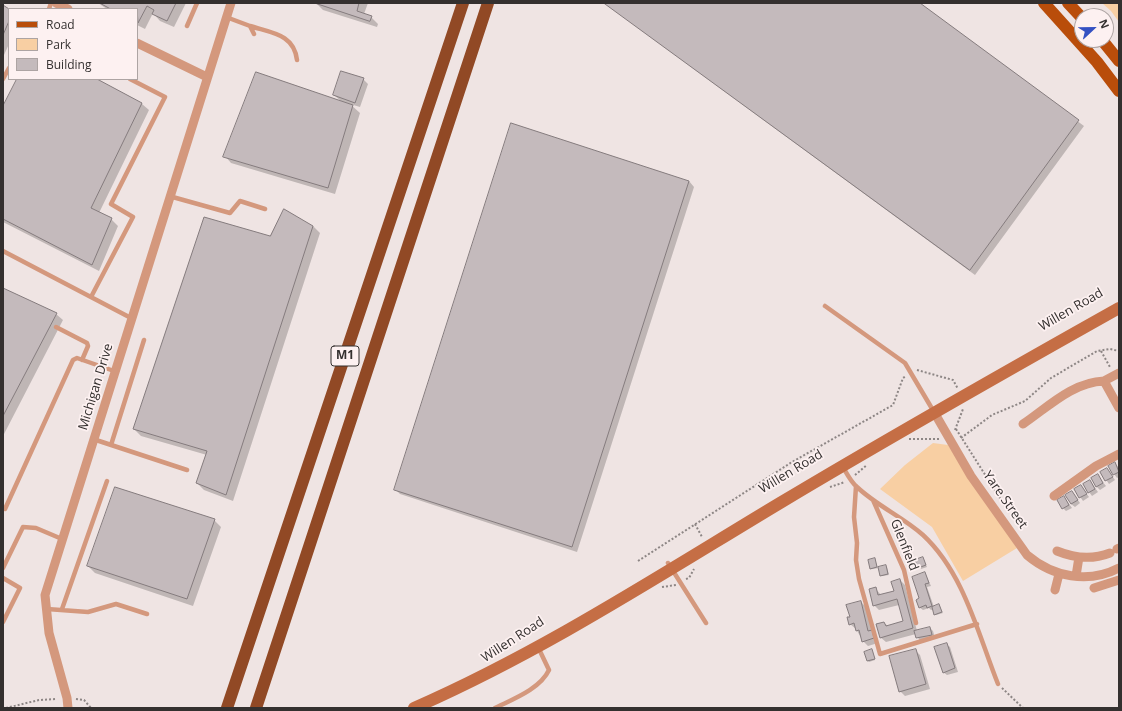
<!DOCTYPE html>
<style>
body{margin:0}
#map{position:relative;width:1122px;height:711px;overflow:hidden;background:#efe4e3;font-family:"Open Sans",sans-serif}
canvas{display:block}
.frame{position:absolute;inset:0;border:4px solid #34302f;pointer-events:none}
.legend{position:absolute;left:8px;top:8px;width:130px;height:72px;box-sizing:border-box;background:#fdf1f1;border:1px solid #ada4a3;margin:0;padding:5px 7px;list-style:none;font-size:12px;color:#34302f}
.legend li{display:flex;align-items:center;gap:8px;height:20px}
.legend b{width:20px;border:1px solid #ada4a3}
.north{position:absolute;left:1074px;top:8px;width:40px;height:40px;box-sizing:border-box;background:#fdf1f1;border:1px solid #ada4a3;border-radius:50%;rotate:68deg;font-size:11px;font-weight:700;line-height:16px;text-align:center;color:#34302f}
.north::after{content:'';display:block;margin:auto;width:14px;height:18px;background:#3551c2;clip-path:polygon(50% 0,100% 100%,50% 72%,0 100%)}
</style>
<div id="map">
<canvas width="1122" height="711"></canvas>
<div class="frame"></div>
<ul class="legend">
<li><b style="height:5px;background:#b94d0a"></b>Road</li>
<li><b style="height:11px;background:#f8cfa3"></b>Park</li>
<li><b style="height:11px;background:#c4babc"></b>Building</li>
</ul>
<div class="north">N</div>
</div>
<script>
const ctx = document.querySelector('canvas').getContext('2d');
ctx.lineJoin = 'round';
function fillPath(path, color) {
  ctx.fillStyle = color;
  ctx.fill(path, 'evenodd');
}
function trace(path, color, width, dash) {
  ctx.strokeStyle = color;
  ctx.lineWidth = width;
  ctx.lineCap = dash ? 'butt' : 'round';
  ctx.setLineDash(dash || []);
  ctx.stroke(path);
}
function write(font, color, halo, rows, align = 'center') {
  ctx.font = font + ' "Open Sans",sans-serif';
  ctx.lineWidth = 3.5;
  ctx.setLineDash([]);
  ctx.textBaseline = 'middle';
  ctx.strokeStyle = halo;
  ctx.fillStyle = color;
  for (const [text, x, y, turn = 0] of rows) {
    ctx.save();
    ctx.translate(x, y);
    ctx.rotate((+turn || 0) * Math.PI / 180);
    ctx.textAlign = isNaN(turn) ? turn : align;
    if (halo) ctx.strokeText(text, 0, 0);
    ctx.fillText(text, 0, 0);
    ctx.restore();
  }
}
fillPath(new Path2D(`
 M1102 3H1119V22L1111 11Z
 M933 443 948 445 1017 548 963 581 932 527 880 489 905 465Z`), '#f8cfa3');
fillPath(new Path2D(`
 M98 3H186L174 27 160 21 153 13 145 29 137 25V9H107Z
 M316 3H368L364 14 371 17 378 24 377 27 323 10Z
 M604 3H918L1084 126 975 275Z
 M3 6 9 10V44L4 55Z
 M18 79H95L142 104 149 110 99 213 111 219 118 226 99 271 3 222V108Z
 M363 79 368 84 360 107 350 104 360 113 335 194 231 163 225 156 342 102 334 95Z
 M689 181 694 187 577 552 400 494 395 489Z
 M313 226 320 233 233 501 204 490 197 483 207 455 141 436 134 429 270 237Z
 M3 290 56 314 63 320 3 436Z
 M1115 463 1119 468V477L1117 478 1109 467Z
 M1107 469 1115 480 1109 484 1101 472Z
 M1097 475 1106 486 1100 490 1097 487Z
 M1090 481 1098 492 1092 496 1084 485Z
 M1081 486 1089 497 1083 501 1075 489Z
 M1072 492 1080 503 1075 507 1071 504Z
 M1064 497 1072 508 1066 511 1063 508Z
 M214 520 221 527 193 606 95 573 88 566Z
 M923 558 927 567 921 569 917 561Z
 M875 560 878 568 886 566 887 567 889 575 882 576 879 568 872 569 870 568Z
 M925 573 931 586 927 587 934 607 939 605 943 613 936 615 934 609 931 610 929 608 923 610 919 607Z
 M900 580 905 585 917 631 930 628 933 631 935 638 920 641 916 634 886 642 880 637 884 623 888 626 904 622 899 605 879 610 874 605 875 588 881 595 895 592Z
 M861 602 866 607 878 643 868 646 863 641 856 629 850 624 851 617Z
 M946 644 950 647 958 672 947 675 943 672Z
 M915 650 920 655 930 689 905 696 900 691Z
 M872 651 875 660 869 662 867 660Z`), '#0003');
const building = new Path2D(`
 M100 3H176L167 21 152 14 154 10 147 6 138 23 137 9H111Z
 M315 3H359L357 11 372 16 370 21Z
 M604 3H920L1079 120 970 270Z
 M3 5 9 9V21L3 35Z
 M341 71 364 78 355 103 333 95Z
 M256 72 353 105 328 188 223 157Z
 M17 79H97L142 103 91 208 112 218 92 265 3 219V106Z
 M511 123 689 181 572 547 394 490Z
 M284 209 313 226 226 495 196 483 207 451 133 429 204 217 270 236Z
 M3 288 57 313 3 416Z
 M1115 462 1119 472 1113 475 1108 466Z
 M1107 468 1113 477 1105 481 1100 472Z
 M1098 474 1103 483 1096 487 1091 478Z
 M1090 480 1095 489 1088 493 1083 484Z
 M1081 485 1087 494 1079 498 1074 489Z
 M115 487 215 519 187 599 87 566Z
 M1072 491 1078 500 1071 504 1065 495Z
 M1064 496 1069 505 1062 509 1057 500Z
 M923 557 926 565 918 568 915 560Z
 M875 558 877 567 870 569 868 560Z
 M886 565 888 574 880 576 878 567Z
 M925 572 929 583 925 584 932 606 927 608 926 605 919 608 916 600 919 598 912 577Z
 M900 579 913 628 880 638 876 624 884 622 886 626 903 621 897 599 873 606 869 589 876 587 878 595 894 591 891 582Z
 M861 601 868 631 872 630 874 638 862 642 859 630 856 631 854 623 849 625 847 617H850L846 605Z
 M939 604 942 612 934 615 932 607Z
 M930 627 932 635 916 638 914 631Z
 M947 643 955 668 943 673 934 647Z
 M872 649 875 659 867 661 864 652Z
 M916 649 926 684 899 692 889 656Z`);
fillPath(building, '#c4babc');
trace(building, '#847b7d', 1);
trace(new Path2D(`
 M1101 351 1110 367
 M917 370 953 380 958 389
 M956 429 1005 506
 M955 430 963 409
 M961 438 992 415 1025 401 1051 378 1097 351 1110 349 1119 351
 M909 439H941
 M855 475 867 465
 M830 487 845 482
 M695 524 702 537
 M638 561 792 462 893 405 903 378 906 376
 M686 579 689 578 694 569
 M662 587 676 585
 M1002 688 1023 708
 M76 699 84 700 91 708
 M6 708 39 700 57 699`), '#8d8685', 2, [2, 2]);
trace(new Path2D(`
 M49 9 51 3
 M226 17 250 26 254 34
 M187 26 197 3
 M250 26C272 33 294 34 297 60
 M3 79 9 68
 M169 196 230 213 240 201 265 209
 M3 251 131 318
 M91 297 133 217 111 204 165 97 130 79
 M825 306 905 363 934 412
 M56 327 87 343 88 346 82 360
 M93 439 187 470
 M111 445 144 340
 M843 467C847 474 851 482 857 487 877 506 903 517 923 535 964 573 978 634 998 684
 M856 486 854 517 857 543 856 560 859 579 880 654 977 624
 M873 500 904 570 916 623
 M5 509 73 360 77 358 114 371
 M668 563 706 623
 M3 568 23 527 36 528 62 539
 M3 578 20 588 3 622
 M47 609 88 612 116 604 147 614
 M62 609 107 481
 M495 708C513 699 540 689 549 670L538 647`), '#d4987d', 4.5);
trace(new Path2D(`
 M56 3 68 9
 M137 43 207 77
 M1104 381 1119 373
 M934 412 971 476 1027 555C1053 577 1088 584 1119 568
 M1023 424C1048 407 1073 382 1104 381L1119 408
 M1054 496 1096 466 1119 454
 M1117 549 1119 548
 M1057 551C1074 558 1092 560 1110 553
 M1076 576 1079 557
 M1094 588 1119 580
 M1055 590 1059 574
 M68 708 67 698 49 633 45 595 231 3`), '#d4987d', 9);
trace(new Path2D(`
 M414 708C542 652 660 575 780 503 892 436 1005 372 1119 308`), '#c56e45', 12);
trace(new Path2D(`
 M1044 3 1097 62 1119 91
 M1068 3 1082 18
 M1102 40 1119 61`), '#b94d0a', 12);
trace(new Path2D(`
 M227 708 463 3
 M256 708 488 3`), '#914925', 12);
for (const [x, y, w] of [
 [345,356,28]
]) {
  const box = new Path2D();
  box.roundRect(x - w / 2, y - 10, w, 20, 3);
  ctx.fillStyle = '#fdf1f1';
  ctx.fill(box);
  trace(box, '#34302f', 1);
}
write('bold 12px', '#34302f', null, [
 ["M1",345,356]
]);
write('13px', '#34302f', '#fdf1f1', [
 ["Willen Road",1071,310,-30],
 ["Michigan Drive",96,387,-73],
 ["Willen Road",791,472,-31],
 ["Yare Street",1005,500,55],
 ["Glenfield",904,545,68],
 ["Willen Road",513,640,-33]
]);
</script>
